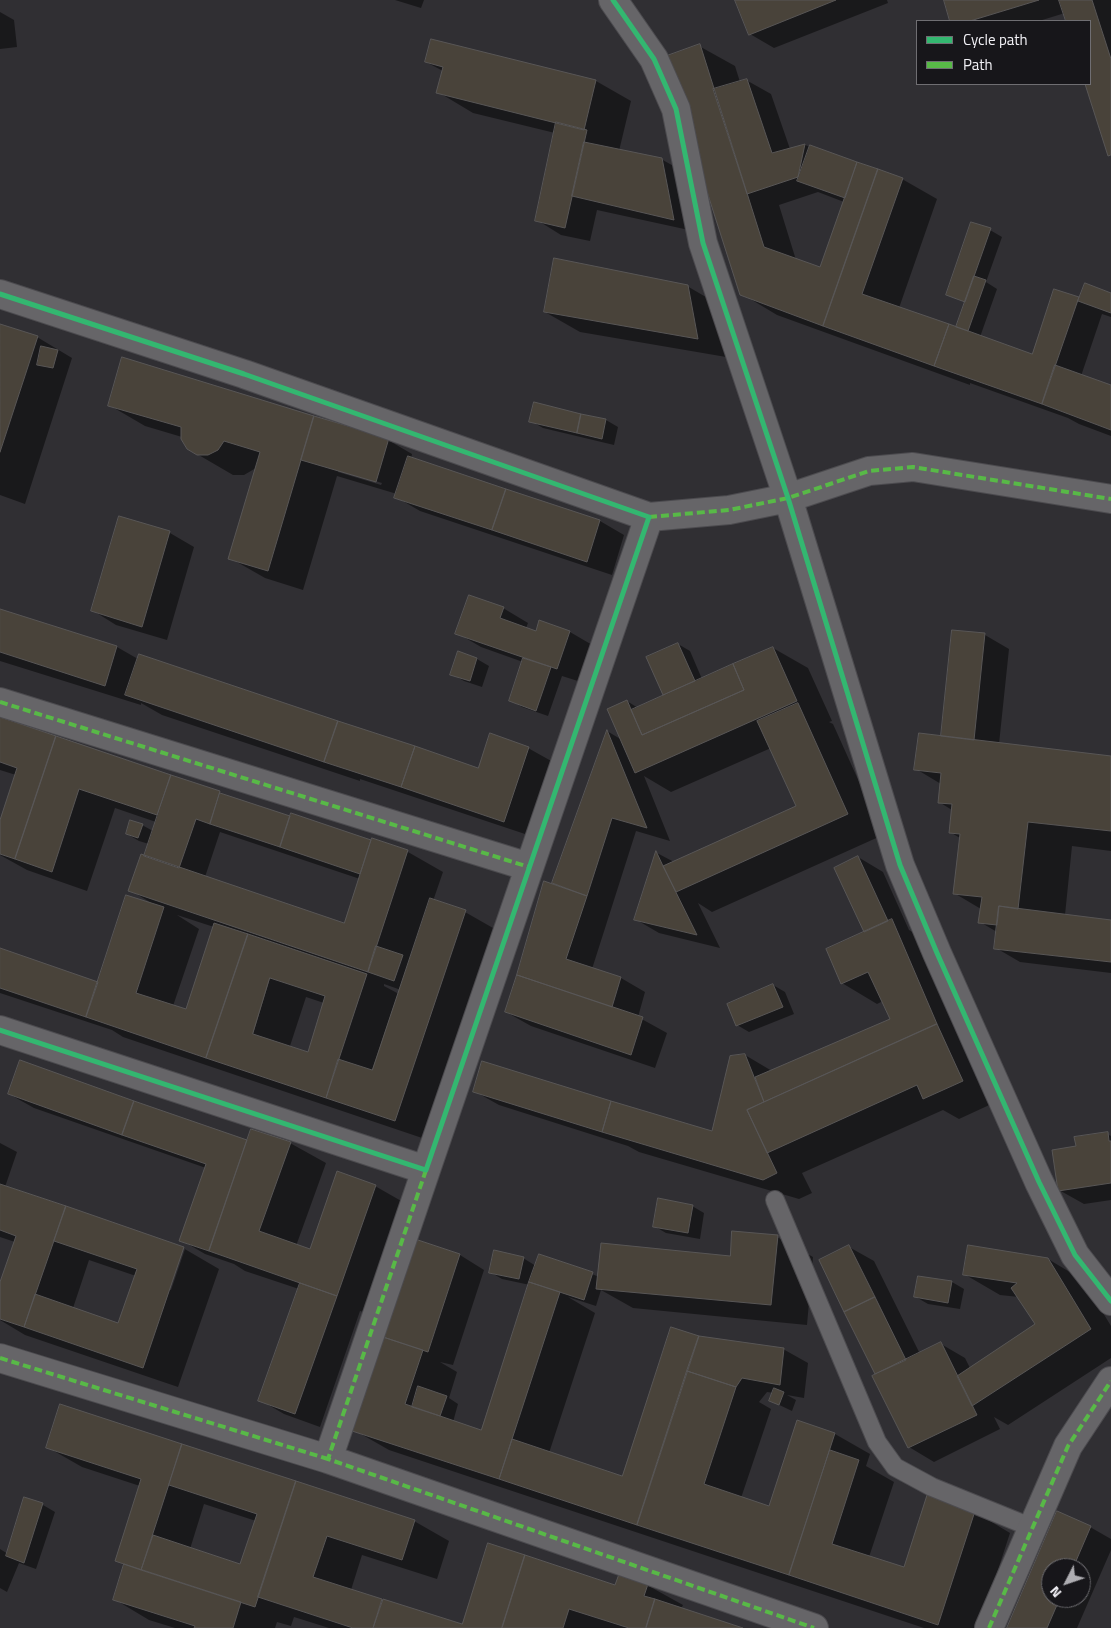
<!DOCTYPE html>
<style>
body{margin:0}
#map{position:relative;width:1111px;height:1628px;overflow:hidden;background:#302f33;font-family:"Titillium Web",sans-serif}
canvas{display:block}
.legend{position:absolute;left:916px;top:20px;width:175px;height:65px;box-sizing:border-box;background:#17161a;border:1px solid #6f6e72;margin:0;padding:6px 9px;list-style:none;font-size:15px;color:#f2f1f6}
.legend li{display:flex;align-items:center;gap:10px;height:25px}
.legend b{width:25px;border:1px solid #6f6e72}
.north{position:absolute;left:1041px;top:1558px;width:50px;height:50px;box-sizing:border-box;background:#17161a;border:1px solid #6f6e72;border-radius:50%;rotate:229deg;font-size:14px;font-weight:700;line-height:20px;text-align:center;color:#f2f1f6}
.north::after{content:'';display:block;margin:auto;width:18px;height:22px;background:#aeadb2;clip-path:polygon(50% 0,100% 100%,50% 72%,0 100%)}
</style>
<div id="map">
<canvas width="1111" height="1628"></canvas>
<ul class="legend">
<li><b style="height:6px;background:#33b770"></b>Cycle path</li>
<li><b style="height:6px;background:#58b947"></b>Path</li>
</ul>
<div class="north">N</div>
</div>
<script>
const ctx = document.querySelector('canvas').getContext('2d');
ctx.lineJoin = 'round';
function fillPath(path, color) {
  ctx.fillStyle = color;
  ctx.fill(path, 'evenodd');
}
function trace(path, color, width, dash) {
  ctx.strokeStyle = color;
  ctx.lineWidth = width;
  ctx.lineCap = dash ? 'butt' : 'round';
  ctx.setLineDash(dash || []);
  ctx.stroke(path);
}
fillPath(new Path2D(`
 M395 0H424L421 8Z
 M737 0H887L888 3 774 48 750 34Z
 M945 0H1111V156L1109 155 1087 84H1090V21H1067L1065 13 1039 21H951Z
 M0 12 14 20 17 47 0 49Z
 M432 40 596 81 631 101 619 151 661 159 686 173 698 232 597 210 590 241 561 235 537 220 555 133 473 113 438 92 443 71 426 62Z
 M699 46 735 66 740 82 746 80 771 94 790 149 805 145 902 179 937 199 899 308 956 328 966 303 947 294 990 230 1002 237 986 282 997 289 980 337 1032 356 1055 290 1080 299 1111 294V317L1102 314 1081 376 1111 387V436L1079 424 1068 418 970 383V385L777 315 742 294ZM818 192 844 202 821 269 796 260 779 205Z
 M687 286 723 307 732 358 580 332 545 312Z
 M0 325 37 337 72 358 25 504 0 495Z
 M123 359 388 440 412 454 411 459 600 521 624 535 612 575 420 511 396 497 397 494 337 476 303 590 265 578 230 558 256 468 244 475H233L197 454 182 437 145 426 109 405ZM338 470 382 483 381 485 338 472Z
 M606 420 618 427 614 445 543 428 531 421Z
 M120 517 170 533 194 547 167 640 116 625 92 610Z
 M503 608 528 623 526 628 537 632H570L594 646 581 682 562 676 548 716 522 707 510 700 523 662 481 647 457 633Z
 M0 611 117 647 138 659 479 769 528 748 553 762 528 835 360 779V781L162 715 141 703V705L0 661Z
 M953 631 985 635 1009 649 999 744 1111 757V851L1072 846 1065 915 1111 921V973L1020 962 996 948 997 932 980 922 981 909 954 893 960 838 950 832 952 810 939 802 941 784 916 769 942 737Z
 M678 644 690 651 702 679 773 648 808 668 832 721 829 722 833 724 883 835 712 912 698 903 720 948 659 933 635 919 657 853 674 862 797 806 771 748 671 792 644 776 670 841 636 831 592 969 621 978 645 992 638 1017 667 1033 655 1068 531 1026 506 1012 607 731 622 740 627 701 638 708 666 696 648 658Z
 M459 653 477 659 489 666 482 687 464 681 452 674Z
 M0 718 290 818 292 814 372 842 373 839 408 852 443 872 433 901 465 912 500 932 431 1141 123 1037 112 1030 0 993V950L97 983 153 904 130 890 149 844 139 841 127 834 142 825 153 831 156 822 115 808 87 891 27 870 0 855V824L16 775 0 770ZM220 832 360 879 344 924 205 877ZM177 915 214 927 187 1010 173 1006 199 929ZM384 984 401 990 399 994 384 986ZM306 997 324 1003 309 1053 290 1046Z
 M858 857 883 872 909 930 928 941 998 1101 959 1119 943 1110 802 1173 812 1193 799 1199 639 1152 628 1146 499 1105 474 1091 713 1132 745 1055 772 1071 891 1020 883 1001 877 1004 842 983 865 933Z
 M773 985 785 992 794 1014 749 1032 737 1025Z
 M21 1061 248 1142 290 1143 326 1163 296 1246 310 1251 375 1186 410 1206 372 1315 360 1311 320 1427 284 1414 260 1400 299 1289 245 1271 234 1264 205 1254 181 1240 206 1168 34 1108 9 1094Z
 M1107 1134 1111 1136V1200L1084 1204 1059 1190 1077 1147Z
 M0 1143 17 1152 5 1187 183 1248 219 1269 178 1387 25 1335 0 1320V1286L15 1242 0 1237ZM182 1248 185 1249 171 1290H168ZM89 1260 136 1276 119 1324 73 1308Z
 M692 1206 704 1213 700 1239 666 1233 654 1226Z
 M777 1237 813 1257 807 1325 633 1308 601 1290 596 1306 568 1297 595 1313 549 1453 623 1477 699 1337 783 1349 808 1363 804 1398 787 1395 796 1400 792 1411 771 1401 774 1393 767 1392 759 1402 771 1409 741 1498 770 1508 798 1421 835 1434 870 1454 866 1466 894 1482 869 1557 905 1569 975 1512 1010 1533 979 1628H924L389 1450 354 1430 416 1241 460 1255 484 1270 453 1365 440 1362 457 1372 449 1398 458 1404 453 1422 482 1431 530 1285 502 1279 490 1272 523 1258 536 1266 592 1274 599 1277 731 1258Z
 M849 1247 874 1261 920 1354 941 1344 965 1358 970 1368 1036 1325 1019 1297 1000 1295 964 1274 1048 1259 1083 1280 1111 1326V1358L1008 1425 994 1417 1000 1429 934 1462 909 1447 877 1375 821 1261Z
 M952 1282 964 1289 960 1309 928 1304 916 1297Z
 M61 1406 414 1521 449 1541 437 1579 362 1555 351 1590 462 1626 616 1587 647 1585 683 1605 681 1609 739 1628H329L294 1617 291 1626 277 1622 275 1628H175L149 1620 114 1599 125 1566 116 1560 140 1486 82 1467 47 1447ZM204 1504 256 1521 241 1566 190 1549Z
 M25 1499 43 1505 55 1512 36 1569 19 1563 7 1592 0 1588V1549L8 1554Z
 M1058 1513 1090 1527 1111 1539V1550L1077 1628H1008ZM1051 1568H1081V1598H1051Z`), '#0007');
const building = new Path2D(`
 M735 0H836L749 35Z
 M944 0H1039L970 21H950Z
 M1059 0H1092L1111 59V155L1108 156 1085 84H1090V21H1066Z
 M431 39 596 80 584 130 436 93 443 67 425 62Z
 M700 44 764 247 820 267 857 162 878 169 823 326 740 295 664 57Z
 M747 79 772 153 805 144 798 177 747 194 713 89Z
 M556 122 587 130 565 228 535 221Z
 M584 142 662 158 674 220 572 196Z
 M810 145 857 162 845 198 797 181Z
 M878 169 903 178 862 294 949 324 934 366 823 326Z
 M971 222 991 228 965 302 946 295Z
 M554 258 688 285 698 339 544 312Z
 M974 276 986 280 968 331 956 327Z
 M1085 283 1111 293V313L1078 301Z
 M1054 289 1079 297 1042 404 934 366 949 324 1032 354Z
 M0 324 38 336 0 452Z
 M41 346 58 350 53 368 37 365Z
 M122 357 314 416 268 571 228 559 260 452 224 441 218 450 208 455H197L187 449 181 439V427L108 406Z
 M1055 365 1111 385V430L1042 404Z
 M534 402 581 414 577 433 529 422Z
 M581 414 606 419 602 439 577 433Z
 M314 416 389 438 376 482 301 460Z
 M408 456 506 489 492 530 394 498Z
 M506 489 600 520 587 562 492 530Z
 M119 516 170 531 142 627 91 611Z
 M469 595 504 607 500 618 536 631 539 620 570 631 557 669 455 634Z
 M0 609 117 646 105 686 0 652Z
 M952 630 985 633 974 740 941 736Z
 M678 643 695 681 663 695 646 657Z
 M773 647 797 701 635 773 607 709 627 700 642 735 744 690 733 664Z
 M458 651 477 658 470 681 450 675Z
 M139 654 338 721 324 762 125 695Z
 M523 658 551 667 536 711 509 701Z
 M733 664 744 690 642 735 631 710Z
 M798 703 848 814 676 892 663 866 796 806 757 721Z
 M0 717 56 736 15 859 0 854V820L17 768 0 762Z
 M338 721 415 746 401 787 324 762Z
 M607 730 647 828 612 818 587 896 552 883Z
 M490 733 529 747 504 822 401 787 415 746 478 768Z
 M919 733 1111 756V831L1028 822 1018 909 999 906 997 925 978 923 982 897 953 894 960 834 949 833 952 804 938 803 941 773 914 770Z
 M56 736 171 775 157 815 79 789 52 872 15 859Z
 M171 775 220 791 210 824 196 819 179 868 144 856Z
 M220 793 290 816 280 847 210 824Z
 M291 813 371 840 360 874 280 847Z
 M130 820 143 824 138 838 126 834Z
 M372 838 408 850 368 972 128 891 141 854 344 923Z
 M656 851 663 866 697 935 634 920Z
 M858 856 888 921 864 932 834 868Z
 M544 881 587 896 566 959 621 977 612 1007 517 975Z
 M126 895 164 907 136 993 186 1009 214 923 248 934 206 1058 86 1017Z
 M430 898 466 910 395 1121 326 1098 338 1059 372 1070Z
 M999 906 1111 920V962L994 949Z
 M892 919 937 1024 764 1102 755 1077 890 1019 868 972 841 984 826 949Z
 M248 934 367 974 326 1098 206 1058ZM270 978 325 996 308 1052 253 1034Z
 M376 946 403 955 394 981 368 972Z
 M0 948 98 982 86 1017 0 988Z
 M517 975 643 1017 631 1055 505 1012Z
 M773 984 783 1007 736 1026 727 1004Z
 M937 1024 963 1081 923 1099 917 1085 767 1153 747 1110Z
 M745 1054 764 1102 747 1110 777 1173 763 1180 602 1132 611 1101 712 1131 730 1056Z
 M20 1060 134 1101 122 1135 8 1094Z
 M482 1061 611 1101 602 1132 473 1092Z
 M134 1101 247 1140 209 1251 179 1241 206 1164 122 1135Z
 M251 1129 291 1142 259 1231 310 1249 337 1171 376 1185 337 1296 209 1251Z
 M1108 1132 1109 1141H1111V1183L1058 1191 1052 1150 1076 1146 1074 1137Z
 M0 1184 66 1206 24 1327 0 1319V1282L16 1236 0 1230Z
 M658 1198 693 1205 688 1233 653 1227Z
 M66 1206 184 1247 143 1368 24 1327 35 1294 118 1323 137 1269 54 1241Z
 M732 1231 778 1235 771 1305 596 1289 601 1243 730 1256Z
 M415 1239 460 1254 428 1352 383 1337Z
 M849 1245 875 1297 844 1312 819 1260Z
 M968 1245 1048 1258 1091 1329 972 1406 957 1376 1035 1324 1011 1288 1017 1283 963 1275Z
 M494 1250 524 1257 519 1279 489 1273Z
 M539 1254 593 1272 584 1300 529 1282Z
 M918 1276 952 1281 948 1303 914 1297Z
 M529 1282 560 1292 499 1479 352 1431 383 1337 423 1350 405 1404 481 1430Z
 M300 1283 337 1296 295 1414 258 1401Z
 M875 1297 906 1360 875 1374 844 1312Z
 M671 1327 699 1336 637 1525 499 1479 512 1439 622 1476Z
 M699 1336 784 1348 780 1385 742 1378 736 1387 687 1371Z
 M941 1342 977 1415 908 1448 872 1376Z
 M687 1371 736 1387 704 1484 769 1506 797 1420 835 1433 789 1575 637 1525Z
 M418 1386 447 1396 440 1416 412 1407Z
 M774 1388 784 1392 779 1405 769 1401Z
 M60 1404 182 1444 141 1570 115 1561 141 1479 46 1448Z
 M182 1444 296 1481 255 1607 141 1570 153 1535 240 1564 257 1514 169 1485Z
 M830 1450 859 1460 832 1544 904 1567 927 1495 975 1511 938 1625 789 1575Z
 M296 1481 415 1520 402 1560 327 1536 313 1577 382 1599 373 1628H353L258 1597Z
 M24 1497 43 1503 24 1563 6 1556Z
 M1057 1511 1091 1526 1073 1568H1051V1598H1060L1047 1628H1007Z
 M488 1543 525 1555 502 1628H373L383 1599 462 1624Z
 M525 1555 615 1585 619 1574 648 1584 644 1596 655 1599 646 1628H629L569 1609 563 1628H502Z
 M124 1564 241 1602 233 1628H194L195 1626 113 1600Z
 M655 1599 743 1628H646Z`);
fillPath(building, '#49433a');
trace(building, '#585656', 1);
const service = new Path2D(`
 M775 1200 877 1442 895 1467 932 1487 1033 1528`);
const minor = new Path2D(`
 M613 0 654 59 676 109 703 243 788 498 900 865 937 953 1039 1182 1075 1255 1111 1301
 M0 294 244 374 649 517 426 1170 0 1030
 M649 517 729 510 788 498 869 471 913 467 1111 499
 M0 702 529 867
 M426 1170 328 1459 814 1628
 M0 1358 328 1459
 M989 1628 1068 1446 1111 1381`);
trace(service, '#4c4b4f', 20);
trace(minor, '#4c4b4f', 30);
trace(service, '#666568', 18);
trace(minor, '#666568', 28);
trace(new Path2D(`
 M649 517 729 510 788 498 869 471 913 467 1111 499
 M0 702 529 867
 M426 1170 328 1459 814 1628
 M0 1358 328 1459
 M989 1628 1068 1446 1111 1381`), '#58b947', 4, [8, 4]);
trace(new Path2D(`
 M613 0 654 59 676 109 703 243 788 498 900 865 937 953 1039 1182 1075 1255 1111 1301
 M0 294 244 374 649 517 426 1170 0 1030`), '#33b770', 5);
</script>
